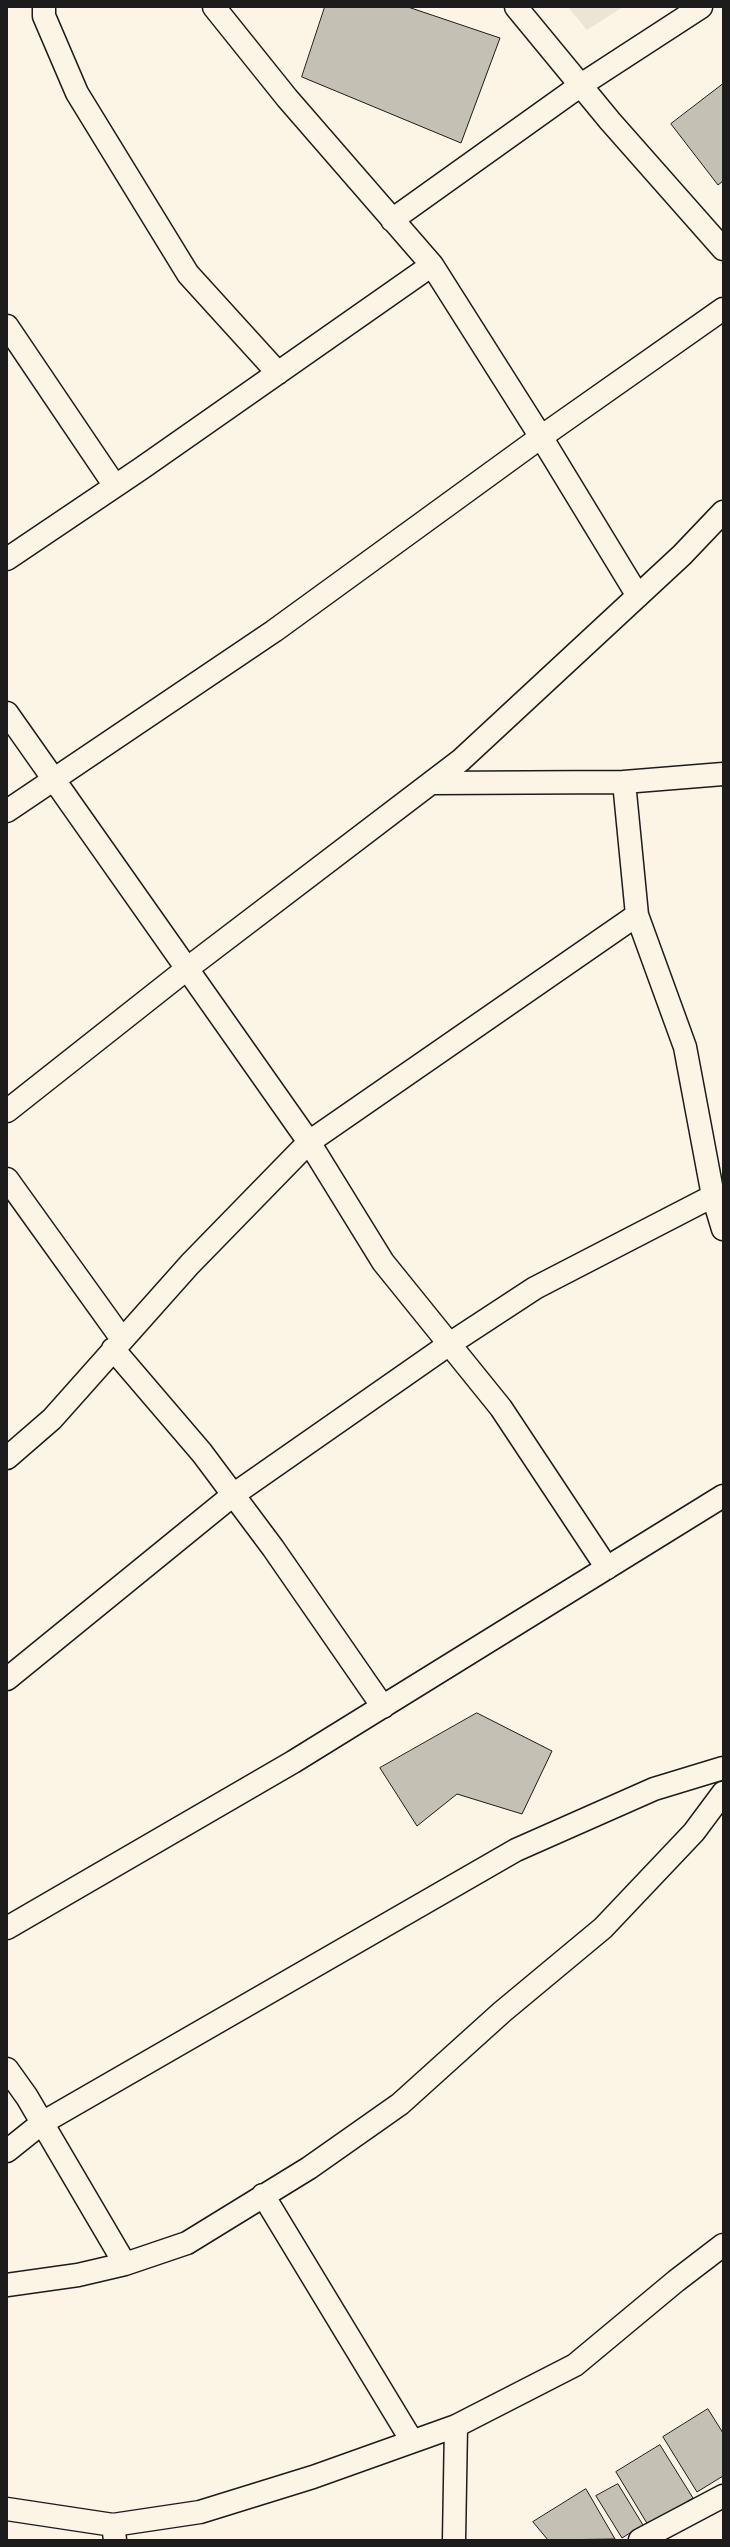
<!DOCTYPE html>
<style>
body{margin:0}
#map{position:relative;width:730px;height:2547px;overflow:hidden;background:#fcf5e5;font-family:Caveat,sans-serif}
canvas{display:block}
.frame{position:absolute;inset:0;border:8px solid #1c1c1c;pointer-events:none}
</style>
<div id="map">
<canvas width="730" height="2547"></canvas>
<div class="frame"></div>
</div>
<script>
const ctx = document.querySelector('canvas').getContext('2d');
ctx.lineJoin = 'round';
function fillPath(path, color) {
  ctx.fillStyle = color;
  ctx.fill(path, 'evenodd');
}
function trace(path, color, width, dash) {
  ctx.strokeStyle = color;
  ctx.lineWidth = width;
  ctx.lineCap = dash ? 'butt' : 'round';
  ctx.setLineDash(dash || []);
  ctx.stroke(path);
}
fillPath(new Path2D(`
 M568 7H623L587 30Z`), '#ebe5d6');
const building = new Path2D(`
 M325 7H408L500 38 461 143 302 77Z
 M723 84V181L718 185 671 124Z
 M477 1713 552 1751 522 1814 457 1794 417 1826 380 1768Z
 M708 2409 723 2433V2476L697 2492 663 2437Z
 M660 2445 693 2498 648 2525 616 2472Z
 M618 2484 643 2525 622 2538 596 2496Z
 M586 2489 615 2539 548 2540 533 2522Z`);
fillPath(building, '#c4c0b3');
trace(building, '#1c1c1c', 1);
const minor = new Path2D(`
 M44 7V16L77 93 188 274 278 373
 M214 7 287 98 432 265 546 445 638 596
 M516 7 610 121 723 249
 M392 220 581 85 701 7
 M7 326 115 486
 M7 559 142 468 432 265
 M7 713 309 1142 383 1262 501 1408 607 1568
 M624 782 637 915 685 1047 713 1196 723 1229
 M431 783 624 782 723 774
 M7 811 274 631 541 437 723 309
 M7 1111 188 968 461 760 682 555 723 512
 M7 1179 122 1339
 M113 1349 202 1453 273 1548 383 1707
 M7 1458 52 1419 190 1264 309 1142 637 915
 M7 1679 233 1495 448 1345 535 1288 713 1196
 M7 1928 293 1762 723 1496
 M7 2069 27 2097 125 2264
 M7 2151 42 2123 516 1850 654 1789 723 1768
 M263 2195 412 2441
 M7 2285 78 2275 125 2264 187 2243 309 2168 400 2104 502 2012 603 1928 694 1832 723 1793
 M7 2509 113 2525
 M115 2540 113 2525 200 2512 313 2477 456 2426 575 2365 676 2281 723 2245
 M454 2540 456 2426
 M640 2540 723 2496`);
trace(minor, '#1c1c1c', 25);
trace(minor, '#fcf5e5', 22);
</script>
